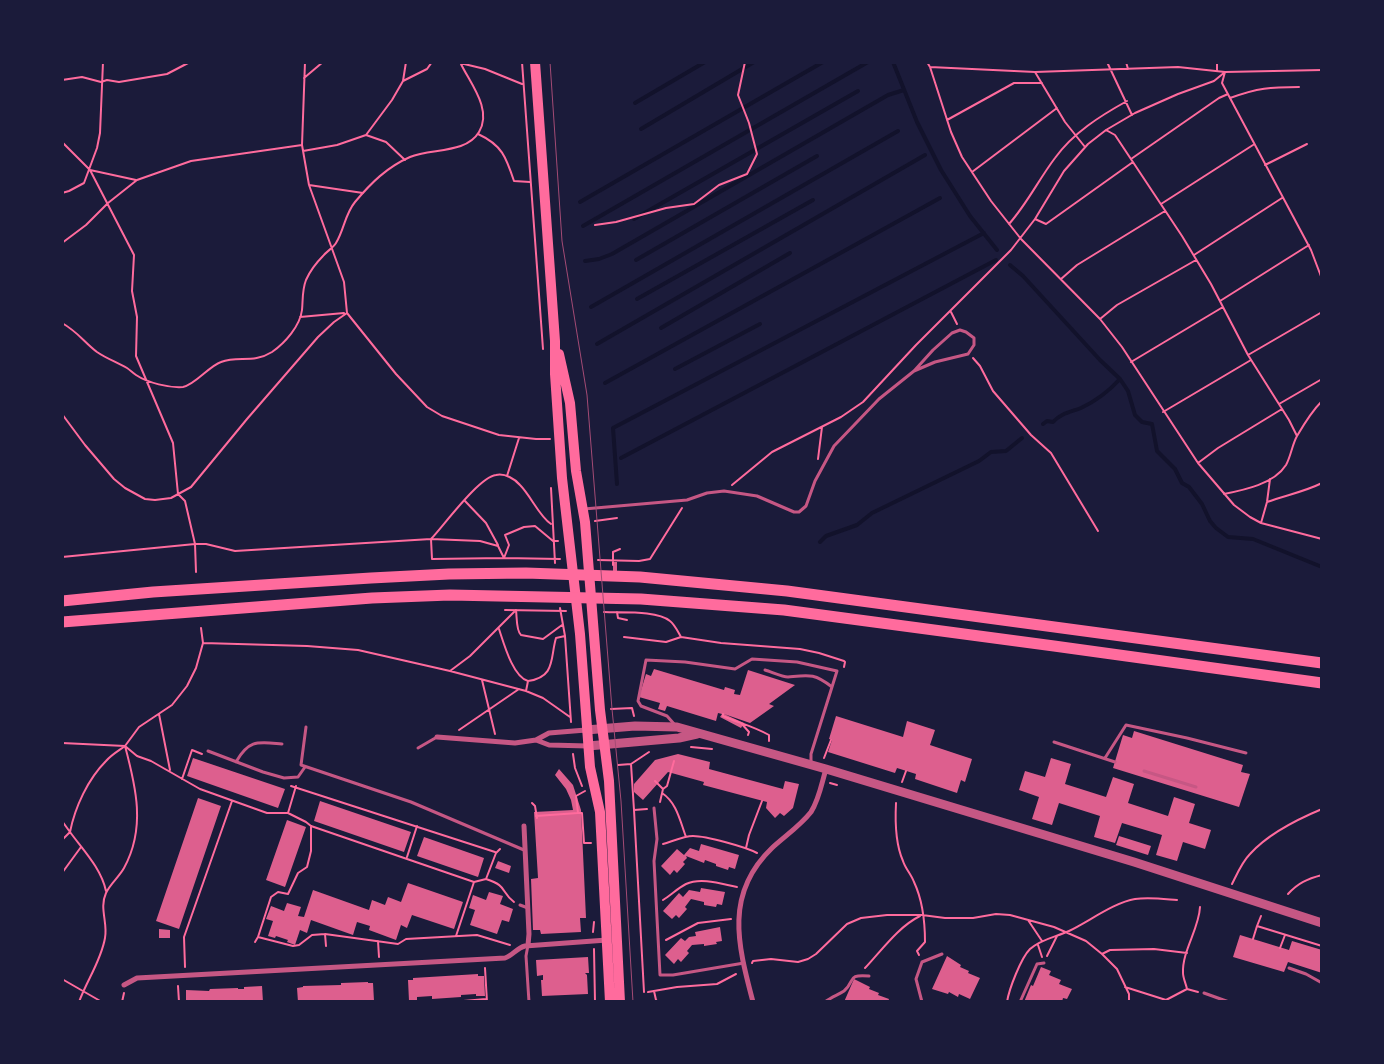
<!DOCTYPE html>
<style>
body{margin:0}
#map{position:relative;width:1384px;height:1064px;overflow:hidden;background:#1b1b3a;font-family:"IBM Plex Serif",serif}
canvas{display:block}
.frame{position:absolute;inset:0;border:64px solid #1b1b3a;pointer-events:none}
</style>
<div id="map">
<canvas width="1384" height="1064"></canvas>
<div class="frame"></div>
</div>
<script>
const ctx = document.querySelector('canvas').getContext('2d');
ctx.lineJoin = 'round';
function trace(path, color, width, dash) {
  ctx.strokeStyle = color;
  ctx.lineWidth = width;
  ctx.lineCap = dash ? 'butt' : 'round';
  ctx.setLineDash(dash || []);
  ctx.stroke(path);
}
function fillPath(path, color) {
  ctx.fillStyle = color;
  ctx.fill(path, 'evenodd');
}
trace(new Path2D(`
 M893 62 917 122 941 170 970 216 997 250
 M635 103 705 62
 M641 129 754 62
 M580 202 823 62
 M634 219 858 91
 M583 226 868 62
 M636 260 817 156
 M585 261 599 259 612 254 888 95 904 90
 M1010 265 1023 276 1100 360 1120 379 1128 391 1135 415 1142 422 1152 424 1157 451 1175 469 1182 483 1189 487 1202 504 1210 521 1216 528 1228 537 1253 539 1322 567
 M637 299 813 200
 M591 307 898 131
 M661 328 790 253
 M597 344 925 155
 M675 369 760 324
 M605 383 940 198
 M1043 424 1047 421 1053 422C1061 413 1071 412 1081 408 1096 401 1109 391 1120 379
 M621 458 996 260
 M617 484 613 428 984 233
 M820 542 826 536 857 525 872 513 979 461 991 452 1006 451 1022 438`), '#12122b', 4);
fillPath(new Path2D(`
 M613 562H617V572L613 573Z
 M654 669 724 690 725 687 735 690 734 694 740 695 748 670 795 685 769 704 774 706 750 723 724 714 744 723 741 728 720 717 722 714 718 713 716 721 667 706 665 711 658 709 660 703 639 697 646 674 651 676Z
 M836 716 903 737 907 721 935 730 930 745 972 759 965 782 961 780 957 793 915 779 916 774 897 768 895 773 828 752 832 740 829 739Z
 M1134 731 1243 765 1241 772 1250 774 1239 807 1113 768 1123 735 1132 738Z
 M678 754 710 762 709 769 783 789 785 781 799 784 793 808 784 816 780 813 775 818 766 808 767 802 703 785 704 782 668 772 643 800 634 792V784L655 760Z
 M193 758 285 789 278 808 187 776Z
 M1051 758 1071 764 1065 784 1106 797 1113 777 1134 784 1128 803 1168 816 1174 797 1195 804 1189 823 1211 830 1205 849 1183 842 1177 861 1156 855 1162 835 1122 823 1115 843 1094 837 1100 816 1059 803 1052 825 1032 819 1039 797 1019 790 1025 771 1045 777Z
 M559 769 573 785 581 810 586 918H580L581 932 541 934 540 930H533L531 879 538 878 534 812 573 810 571 800 566 789 555 775Z
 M198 798 221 806 179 929 156 921Z
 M320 801 411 832 404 852 314 821Z
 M287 820 306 827 285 887 266 880Z
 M1119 836 1151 846 1148 855 1116 845Z
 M424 837 484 858 478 877 417 856Z
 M701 844 739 855 735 869 729 867 728 870 716 866V864L705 860 704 863 686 856 687 858 683 862 685 864 677 873 674 870 670 875 661 866 677 849 684 855 690 848 699 851Z
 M498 861 511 866 509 873 495 868Z
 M408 883 463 902 454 929 412 915 407 928 401 925 396 940 369 930 370 926 357 922 353 935 311 920 307 933 300 930 295 945 287 942 288 940 276 936 275 938 268 936 273 921 266 919 271 906 284 911 287 903 301 907 298 916 304 917 313 890 369 910 372 900 385 905 388 897 401 902Z
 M701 888 725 892 722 905 717 904 716 907 704 905V902L691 899 685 907 687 909 679 918 676 915 672 919 663 911 679 893 683 897 689 890 700 892Z
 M489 892 503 896 500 904 513 909 509 922 502 920 497 934 470 925 475 910 469 908 473 895 486 900Z
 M720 927 722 941 716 942 717 944 704 946V944L692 945 687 951 689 953 681 962 678 959 674 964 665 955 681 938 685 941 689 937 696 936 695 932Z
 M159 929 170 930V938H159Z
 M1240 935 1289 950 1292 941 1322 950V973L1288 962 1284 972 1233 957Z
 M947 956 961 965 960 967 969 971 968 973 980 978 970 999 959 994 958 997 949 992 948 994 932 989Z
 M588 957 589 973H585L587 975 588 994 542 996 541 980H543V975L537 976 536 960Z
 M1041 967 1051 971 1049 975 1061 980 1059 984 1072 989 1067 999 1063 998 1062 1002H1024L1031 985 1033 986Z
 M478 974V976H484L485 996H476V994L461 995V997L432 999V996L417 997V1000L409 1001 408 980H413V978Z
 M854 979 870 987 869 989 879 993 878 995 889 999 888 1002H844Z
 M368 982V983H373L374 1001 298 1002 297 988 303 987V986L341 985V983Z
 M262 986 263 1002H186V990L209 991 210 989 238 988V989H244V987Z`), '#dd5f8e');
trace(new Path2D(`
 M305 62 302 145 309 185 344 282 347 313 396 374 427 407 442 416 499 435 536 439H550
 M522 62 543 349
 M927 62 930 67 951 132 962 157 991 201 1021 239 1100 319 1122 347 1198 463 1234 505 1250 517 1261 523 1322 539
 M1107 62 1132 115
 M1126 62 1128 69
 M1217 62V70
 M460 63 485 69 522 84
 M930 67 1035 72 1178 67 1225 72 1322 70
 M1035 72 1065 122 1085 147
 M1225 72 1222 83 1311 250 1322 279
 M304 78 323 62
 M62 80 82 77 101 82 107 80 119 82 167 74 190 62
 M403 81 406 62
 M1230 98C1258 88 1270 87 1299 87
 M947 120 1014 83H1042
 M1106 130 1115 135 1182 236 1211 284 1248 355 1289 420 1297 436
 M478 134C502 145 506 157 514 181L530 182
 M366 135 386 142 405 160
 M62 142 90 170 134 255 132 291 137 317 136 356 173 443 178 494 185 501 195 544 196 572
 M303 151 337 145 366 135 392 100 403 81 427 69 432 62
 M1131 159 1219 98 1228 94
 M1265 165 1307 144
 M90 170 136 180
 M972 172 1057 108
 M309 185 363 193
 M62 193 69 191 84 183 97 148 100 133 103 62
 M1161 204 1253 145
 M1035 219 1046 224 1133 162
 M1009 224C1027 204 1039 179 1055 158 1073 133 1100 116 1127 101
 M595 225 616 222 666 208 694 204 719 185 747 174 757 154 749 123 738 95 745 62
 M62 243 86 225 108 203 137 180 191 161 302 145
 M1194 255 1282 198
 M1061 279 1077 265 1165 211
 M1220 301 1309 245
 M951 312 957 324
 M300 317 344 313
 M1100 319 1117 305 1196 260
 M62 323C78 332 84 342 97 352 107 359 117 362 127 368 130 370 133 373 136 375 148 383 169 388 183 387 195 385 209 366 221 362 238 355 253 364 272 352 285 343 300 326 302 310 303 300 302 290 306 280 310 271 316 263 323 256 327 251 333 248 336 243 344 230 345 214 355 202 371 183 387 167 410 157 431 148 466 154 479 132 493 109 469 82 460 62
 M1248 355 1322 312
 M973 358 980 366 993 391 1031 435 1051 453 1098 531
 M1131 362 1223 307
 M1279 404 1322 379
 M1163 412 1251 360
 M62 414 85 445 114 479 125 488 145 499 155 500 171 498 191 487 247 419 318 337 334 322 347 313
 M818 459 822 427
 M1198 463 1218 448 1282 409
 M507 476 519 438
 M732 485 772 452 841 417 863 402 916 345 1011 250 1035 219 1064 171 1088 144 1106 130 1135 113 1178 94 1214 81 1225 72
 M551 488 555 563
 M1224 494C1244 490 1274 484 1286 465 1291 456 1292 445 1297 436 1304 424 1312 411 1322 401
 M465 501 486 523 498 545
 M1267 502C1286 495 1304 492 1322 483
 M595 521 617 518
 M1261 523 1267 502 1270 479
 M558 541H553L535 526 524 527 505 535 509 545 504 558 432 559 431 539 480 541 498 546 504 558 560 559
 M62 557 195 544H206L235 551 431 539C445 524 479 477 496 475 505 473 515 479 520 485 531 496 539 516 551 524
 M598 560 639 561 650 559 682 508
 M613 565V552L620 549
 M560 608 565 636 571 722
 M505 610 566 611
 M516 610C517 617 516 631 521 635L543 639 562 625
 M604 612C621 613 657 610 670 621 675 625 678 632 681 637
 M617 612 618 618 627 620
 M499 629C504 644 513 677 528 681
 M624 637 666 642 681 637 721 643 800 649 819 653 844 661 845 662 844 667
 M203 643 307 646 358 650 450 671 526 691 543 698 570 717
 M450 671 470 656 516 610
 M482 680 495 734
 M526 691 528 681C556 677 550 658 556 638L565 636
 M611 709 632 708 634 716
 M159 714 170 770
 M723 714V716C739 723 753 726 769 735V741
 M741 723 749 732 748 735
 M459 730 519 689
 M62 743 125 746 139 727 172 705 187 686 196 668 203 643 201 628
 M125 746 137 756 151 761 200 789 267 813H288L306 822 311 826 474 882 486 879 496 853 500 849
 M691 747 712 749
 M573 754 575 768 582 786
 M824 758 831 740
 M631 764 634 810 647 809
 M618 765 631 764 649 752
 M182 779 192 750 202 754
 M655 781 663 789
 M902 782 906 771
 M830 783 837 785
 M291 786 495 852
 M662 793C677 803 680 821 686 837
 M660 802 663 789 667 786 674 761
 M532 803 535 806 537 818
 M896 803C895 822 895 843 903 861 905 868 911 874 914 882 922 899 925 923 925 942L917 951 919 955
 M634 810 644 992
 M288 813 296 786
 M578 813H582L584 843H591
 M536 816 578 813 576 796 585 791
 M62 821 70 832 62 840
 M663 844C673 841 684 836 693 836 706 836 746 847 757 853
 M746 848 749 835 762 801
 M407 857 417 826
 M62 873 81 847
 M486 879C508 886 500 891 514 902
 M1232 884C1237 874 1242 862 1250 854 1267 835 1298 819 1322 809
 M106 891C101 868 83 850 70 832 75 807 88 779 106 761 111 755 118 751 125 746
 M1288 894C1298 883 1307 879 1322 875
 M663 900C671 895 678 888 686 884 701 877 722 884 737 887
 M1261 916 1257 926 1322 946
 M1028 920 1042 941
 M593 932 594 922
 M325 934 326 946
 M456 936 474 882
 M258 937 271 897 278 892 288 894 298 873 307 867 311 851V826
 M1253 939 1257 926
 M666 940 698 923 731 919
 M378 941 379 957
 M255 942 258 937 293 946 299 945 312 935 325 934 398 944 406 939 477 935 510 945
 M1038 945 1042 957
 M1280 948 1285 935
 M594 949 595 1002
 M1102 954 1110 950 1154 949 1187 953
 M1047 956 1057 936
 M752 963 753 961 771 959 798 962 808 959 816 954 847 924 861 918 887 915H922L945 918H973L996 914 1010 915 1054 927 1086 941 1102 954 1117 969 1129 994V1002
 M185 967 184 937 232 801
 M485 968 487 1002
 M865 968C882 950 898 927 920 916
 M62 979 102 1002
 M178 986 179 1002
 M1125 987 1166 1000 1187 989 1198 992
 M1187 989C1186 984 1183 978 1183 973 1182 951 1199 929 1200 907
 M654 991 656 1000 658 1002
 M648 992 677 987 717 984 736 974
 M79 1002C87 980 101 961 105 938 108 923 99 908 106 893 110 884 119 877 124 868 146 828 136 787 125 746
 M122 1002 124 993
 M452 1002 486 999
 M506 1002 521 1001
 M1007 1002C1009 989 1021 958 1030 949 1041 939 1056 937 1069 931 1088 922 1115 902 1135 899 1149 897 1164 899 1177 900`), '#ff6b9d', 2);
trace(new Path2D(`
 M584 509 687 500 707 493 724 491 757 496 794 512H799L806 506 815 481 834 446 879 399 914 371 933 350 952 333 960 330 966 332 974 338V345L968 354 935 362 914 371
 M765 670C772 672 782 677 788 677 809 675 814 673 832 687
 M675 725 667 716 641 706 638 701 646 660 685 662 735 669 752 659 797 662 837 671 811 754V763
 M306 727 301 765 411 802 524 850
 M1054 742 1115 762
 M418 748 437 737
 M208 751 263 772 284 778 298 777 305 767
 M1105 758 1126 725 1187 738 1246 753
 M236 762C249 739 258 742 282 744
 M1144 771 1196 787
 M654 808 657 839 654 861 660 975H673L744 963
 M520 905 528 908
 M528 945 526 956 529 1002
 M1289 968 1306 974 1322 983
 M1204 993 1229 1002
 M825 1002C831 997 838 995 844 991 856 981 846 974 869 976
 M922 1002 916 979 922 962 942 954
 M1020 1002 1037 964 1044 963`), '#c65784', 3);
trace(new Path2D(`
 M437 737 515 743 536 740 549 733 586 730
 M536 740 549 745 588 746
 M524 826 529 934 528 945
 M124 985 137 978 505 958C513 955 517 948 525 946L607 940
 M753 1002C738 945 724 894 772 848 785 836 800 826 811 812 819 800 822 782 826 769`), '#c65784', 5);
trace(new Path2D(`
 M586 730 635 726 677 727 826 769 1134 862 1322 923
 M588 746 679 738 697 734`), '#c65784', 9);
trace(new Path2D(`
 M535 62 555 341V374L562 478 580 634 590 767 600 812 610 1002
 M559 354 570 403 576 471 585 522 600 710 609 781 620 1002`), '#ff6b9d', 10);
trace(new Path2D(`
 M62 601 153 592 371 578 449 574 526 573 640 577 787 591 1322 663
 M62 622 372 598 450 595 641 599 784 610 1054 646 1322 683`), '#ff6b9d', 11);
trace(new Path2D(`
 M550 62 562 241 587 395 612 709 621 801 633 1002`), '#a44b75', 1);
</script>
